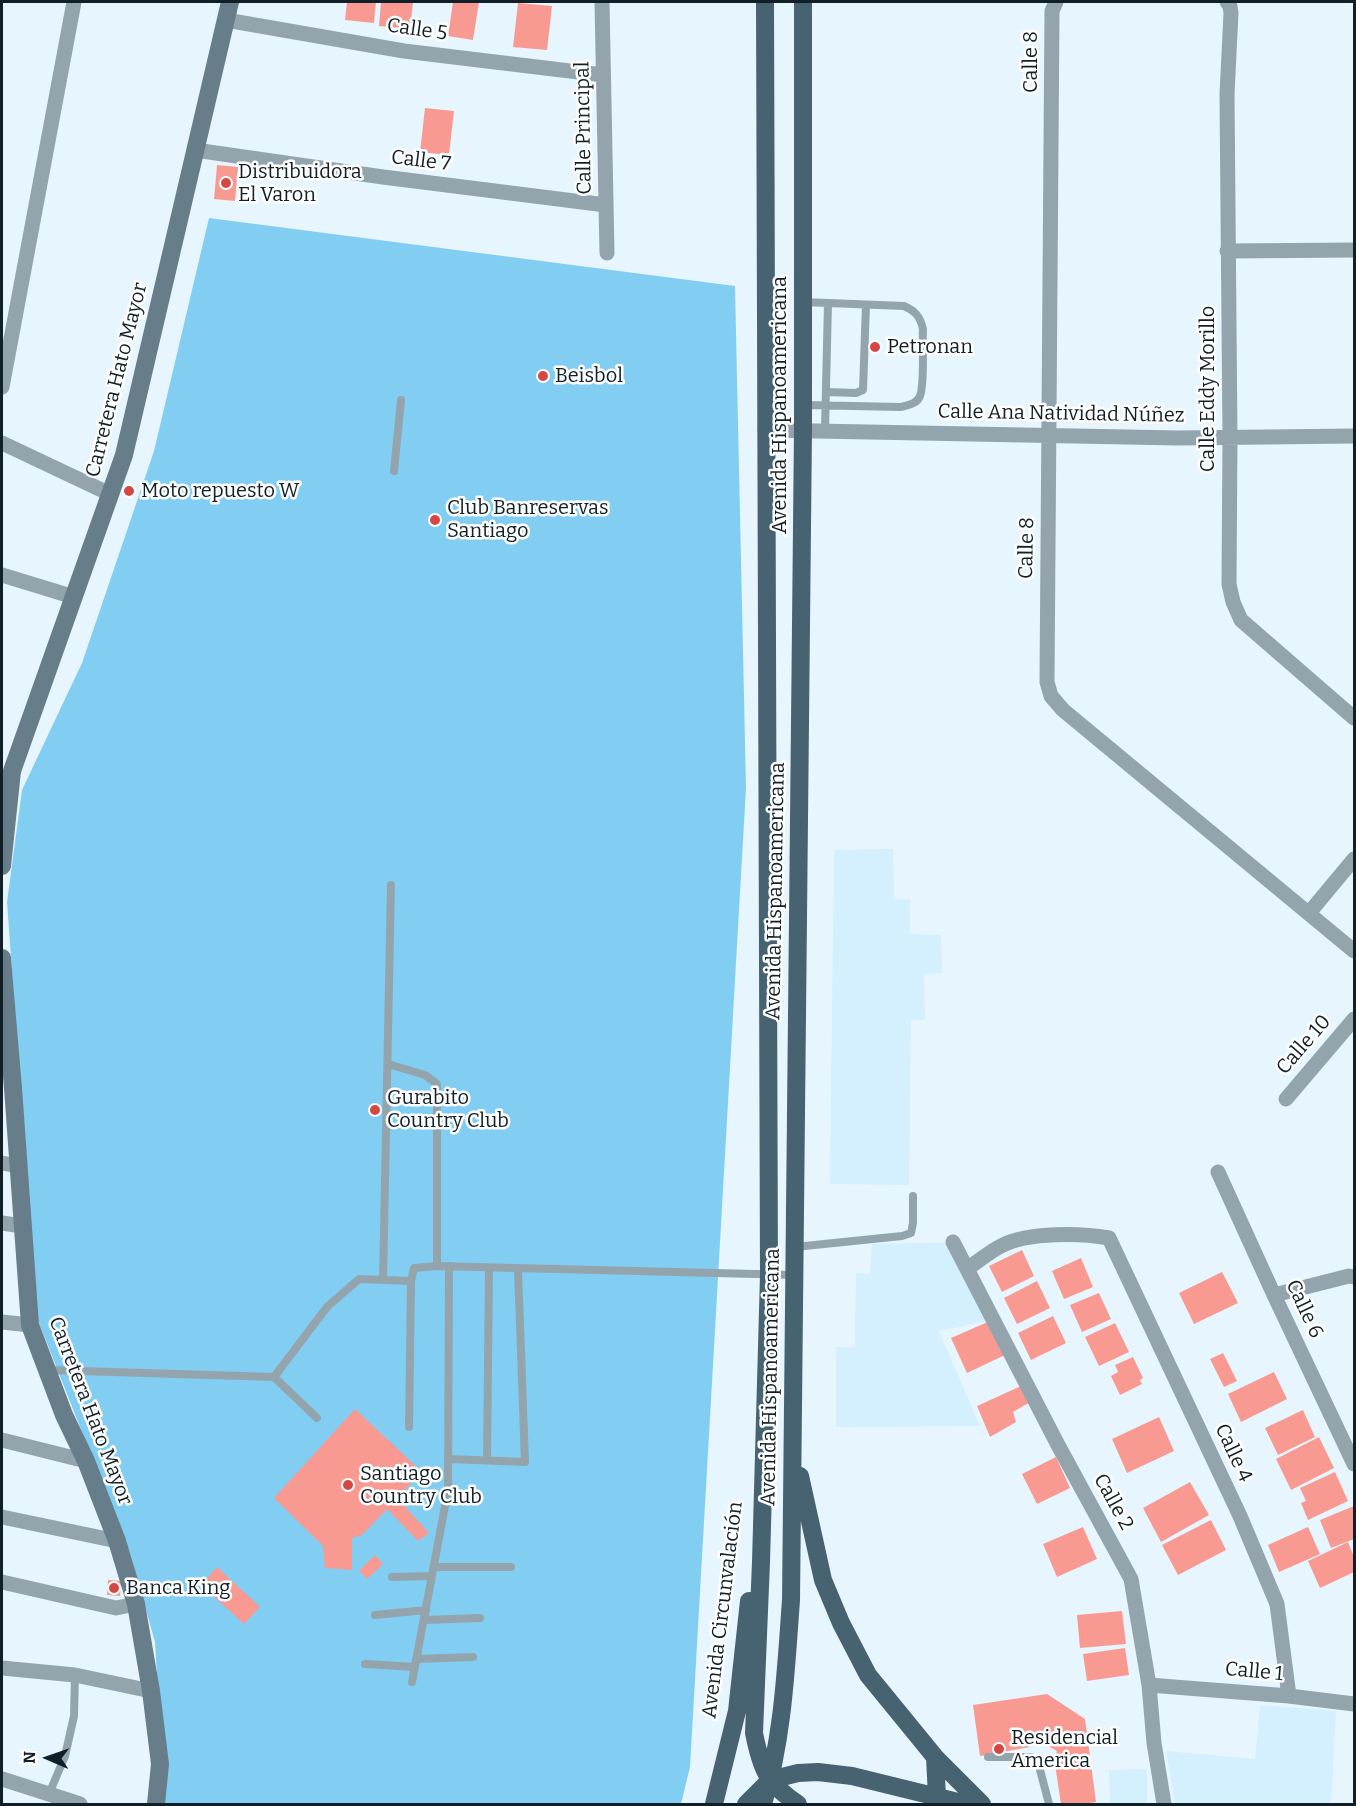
<!DOCTYPE html>
<meta charset="utf-8">
<style>
body{margin:0}
#map{position:relative;width:1356px;height:1806px;overflow:hidden;background:#e7f6fe;font-family:Bitter,serif}
canvas{display:block}
.frame{position:absolute;inset:0;border:3px solid #111f26;pointer-events:none}
.north{position:absolute;left:18px;top:1728px;width:60px;height:60px;-webkit-text-stroke:4px #fff;paint-order:stroke;rotate:272deg;font-size:16px;font-weight:700;line-height:24px;text-align:center;color:#111f26}
.north::after{content:'';display:block;margin:auto;width:21px;height:27px;background:#111f26;clip-path:polygon(50% 0,100% 100%,50% 72%,0 100%)}
</style>
<div id="map">
<canvas width="1356" height="1806"></canvas>
<div class="frame"></div>
<div class="north">N</div>
</div>
<script>
const ctx = document.querySelector('canvas').getContext('2d');
ctx.lineJoin = 'round';
function fillPath(path, color) {
  ctx.fillStyle = color;
  ctx.fill(path, 'evenodd');
}
function trace(path, color, width, dash) {
  ctx.strokeStyle = color;
  ctx.lineWidth = width;
  ctx.lineCap = dash ? 'butt' : 'round';
  ctx.setLineDash(dash || []);
  ctx.stroke(path);
}
function write(font, color, halo, rows, align = 'center') {
  ctx.font = font + ' Bitter,serif';
  ctx.lineWidth = 5;
  ctx.setLineDash([]);
  ctx.textBaseline = 'middle';
  ctx.strokeStyle = halo;
  ctx.fillStyle = color;
  for (const [text, x, y, turn = 0] of rows) {
    ctx.save();
    ctx.translate(x, y);
    ctx.rotate((+turn || 0) * Math.PI / 180);
    ctx.textAlign = isNaN(turn) ? turn : align;
    if (halo) ctx.strokeText(text, 0, 0);
    ctx.fillText(text, 0, 0);
    ctx.restore();
  }
}
fillPath(new Path2D(`
 M893 849 894 900 910 899V934L941 935 942 973 924 974 925 1020H911L909 1185 830 1184 834 850Z
 M947 1243 986 1321 939 1331 980 1426 836 1427V1347H855L856 1273 870 1274 872 1244Z
 M1260 1705 1336 1711 1331 1804H1175L1166 1751 1255 1759Z
 M1147 1769V1804H1110L1109 1770Z`), '#d4effe');
fillPath(new Path2D(`
 M209 218 735 286 746 788 690 1767 681 1804H165L155 1642 131 1556 37 1318 7 902 22 790 82 663 154 451Z`), '#82cef3');
fillPath(new Path2D(`
 M347 2H376L374 23 345 20Z
 M381 2H413L410 29 379 26Z
 M453 2H479L473 40 448 36Z
 M518 3 552 6 547 50 513 47Z
 M425 108 454 111 449 155 420 152Z
 M217 165 238 167 235 201 214 199Z
 M1022 1250 1034 1276 1002 1292 989 1266Z
 M1081 1258 1093 1287 1064 1299 1052 1271Z
 M1222 1272 1238 1303 1194 1324 1179 1293Z
 M1037 1281 1050 1308 1017 1324 1004 1298Z
 M1099 1293 1111 1319 1082 1332 1070 1305Z
 M1053 1316 1066 1343 1031 1360 1018 1333Z
 M990 1321 1005 1355 967 1373 951 1338Z
 M1115 1323 1129 1352 1099 1366 1085 1337Z
 M1223 1353 1237 1381 1224 1387 1210 1359Z
 M1133 1357 1143 1378 1140 1380 1142 1384 1120 1395 1111 1376 1118 1372 1115 1365Z
 M1274 1372 1287 1399 1241 1422 1228 1394Z
 M1021 1386 1032 1401 1013 1412 1016 1422 990 1437 977 1406Z
 M355 1409 422 1472 397 1498 429 1533 418 1541 387 1509 362 1535 352 1538V1570L325 1568 323 1546 274 1498Z
 M1303 1410 1315 1437 1278 1455 1265 1428Z
 M1159 1417 1174 1451 1127 1473 1112 1439Z
 M1319 1437 1334 1468 1291 1490 1276 1459Z
 M1056 1457 1070 1488 1037 1504 1022 1474Z
 M1335 1472 1348 1501 1308 1520 1301 1503 1306 1501 1300 1488Z
 M1190 1482 1209 1515 1161 1542 1143 1508Z
 M1354 1506V1539L1331 1548 1320 1520Z
 M1211 1520 1226 1550 1178 1575 1162 1545Z
 M1083 1527 1097 1559 1057 1577 1043 1544Z
 M1308 1527 1320 1554 1279 1572 1268 1545Z
 M1348 1542 1354 1557V1572L1320 1588 1308 1561Z
 M375 1555 383 1564 367 1579 359 1571Z
 M217 1567 260 1607 244 1624 201 1585Z
 M108 1580 121 1581 120 1596 107 1595Z
 M1122 1611 1126 1644 1080 1648 1077 1615Z
 M1125 1648 1129 1675 1087 1681 1083 1654Z
 M1047 1694 1085 1719 1096 1802 1082 1804H1061L1054 1758 1057 1751 1034 1738 1030 1747 980 1756 973 1705Z`), '#f89a91');
trace(new Path2D(`
 M803 302 904 306C915 311 920 316 923 329 922 343 925 384 920 396 917 404 908 405 901 407L804 405
 M826 392 856 393 863 390 866 305
 M825 430 828 303
 M394 471 401 400
 M388 1064 425 1075 437 1084V1266
 M795 1247 902 1236 911 1233 913 1223V1196
 M383 1280 391 885
 M48 1370 274 1377 317 1418
 M274 1377 327 1307 359 1279 411 1281
 M409 1427 411 1281 414 1268 437 1266 794 1275
 M449 1459 525 1462 518 1269
 M487 1460 489 1268
 M434 1567H511
 M392 1577 432 1576
 M375 1615 426 1610
 M424 1620 480 1618
 M416 1659 473 1657
 M365 1664 415 1667
 M412 1682 448 1490 449 1266
 M988 1757H1032L1039 1766 1049 1804
 M49 1794 65 1756 74 1716 75 1675`), '#94a4ac', 8);
trace(new Path2D(`
 M602 2 607 253
 M1056 2 1052 11 1047 682 1051 696 1063 710 1354 951
 M1227 2 1230 6 1231 13 1227 94 1230 438 1229 584 1233 602 1241 620 1354 718
 M226 20 404 51 603 75
 M195 150 383 177 606 205
 M1227 251 1354 250
 M2 387 74 2
 M765 430 1178 438 1354 436
 M2 443 110 494
 M2 575 74 597
 M1309 913 1354 859
 M1286 1099 1354 1019
 M2 1163 18 1166
 M1218 1172 1274 1295 1354 1464
 M2 1223 22 1226
 M953 1242 1058 1445 1131 1579 1149 1685 1154 1743 1164 1804
 M967 1269C979 1261 990 1251 1003 1245 1029 1232 1081 1233 1109 1238L1240 1516 1277 1604 1289 1696
 M1274 1295 1349 1276 1354 1277
 M2 1322 30 1325
 M2 1440 86 1461
 M2 1517 117 1541
 M2 1582 116 1608 136 1604
 M2 1668 75 1675 151 1691
 M1149 1685 1289 1696 1354 1704
 M2 1779 80 1804`), '#94a4ac', 15);
trace(new Path2D(`
 M2 866 12 771 124 455 230 2
 M2 958 13 1088 30 1325 64 1415 86 1461 117 1541 136 1604 151 1691 160 1764 156 1804`), '#677e8a', 18);
trace(new Path2D(`
 M765 2 769 1275 761 1562 754 1733C761 1768 766 1783 798 1804
 M800 1476 823 1580 841 1623 868 1675 935 1757 982 1804
 M935 1757 937 1797 936 1804
 M714 1804 737 1711 749 1601
 M746 1804 770 1780 798 1773 818 1772 852 1776 966 1804
 M763 1804C783 1739 786 1668 791 1600L803 429V2`), '#476371', 18);
for (const [x, y, r, color] of [
 [226,183,6,"#d54743"],
 [875,347,6,"#d54743"],
 [543,376,6,"#d54743"],
 [129,491,6,"#d54743"],
 [435,520,6,"#d54743"],
 [375,1110,6,"#d54743"],
 [348,1485,6,"#d54743"],
 [114,1588,6,"#d54743"],
 [999,1749,6,"#d54743"]
]) {
  const dot = new Path2D();
  dot.arc(x, y, r, 0, 2 * Math.PI);
  ctx.fillStyle = color;
  ctx.fill(dot);
  trace(dot, '#fff', 2);
}
write('20px', '#111f26', '#fff', [
 ["Calle 5",417,30,8],
 ["Calle 8",1031,62,-90],
 ["Calle Principal",584,128,-91],
 ["Calle 7",421,161,7],
 ["Carretera Hato Mayor",117,380,-76],
 ["Calle Eddy Morillo",1208,389,-90],
 ["Avenida Hispanoamericana",780,405,-90],
 ["Calle Ana Natividad Núñez",1061,414,1],
 ["Calle 8",1027,548,-89],
 ["Avenida Hispanoamericana",776,891,-89],
 ["Calle 10",1304,1045,-49],
 ["Calle 6",1304,1309,65],
 ["Avenida Hispanoamericana",771,1377,-89],
 ["Carretera Hato Mayor",90,1411,69],
 ["Calle 4",1233,1453,65],
 ["Calle 2",1113,1502,61],
 ["Avenida Circunvalación",723,1610,-83],
 ["Calle 1",1254,1672,5]
]);
write('20px', '#111f26', '#fff', [
 ["Distribuidora",238,172],
 ["El Varon",238,195],
 ["Petronan",887,347],
 ["Beisbol",555,376],
 ["Moto repuesto W",141,491],
 ["Club Banreservas",447,508],
 ["Santiago",447,531],
 ["Gurabito",387,1098],
 ["Country Club",387,1121],
 ["Santiago",360,1474],
 ["Country Club",360,1497],
 ["Banca King",126,1588],
 ["Residencial",1011,1738],
 ["America",1011,1761]
], 'left');
</script>
